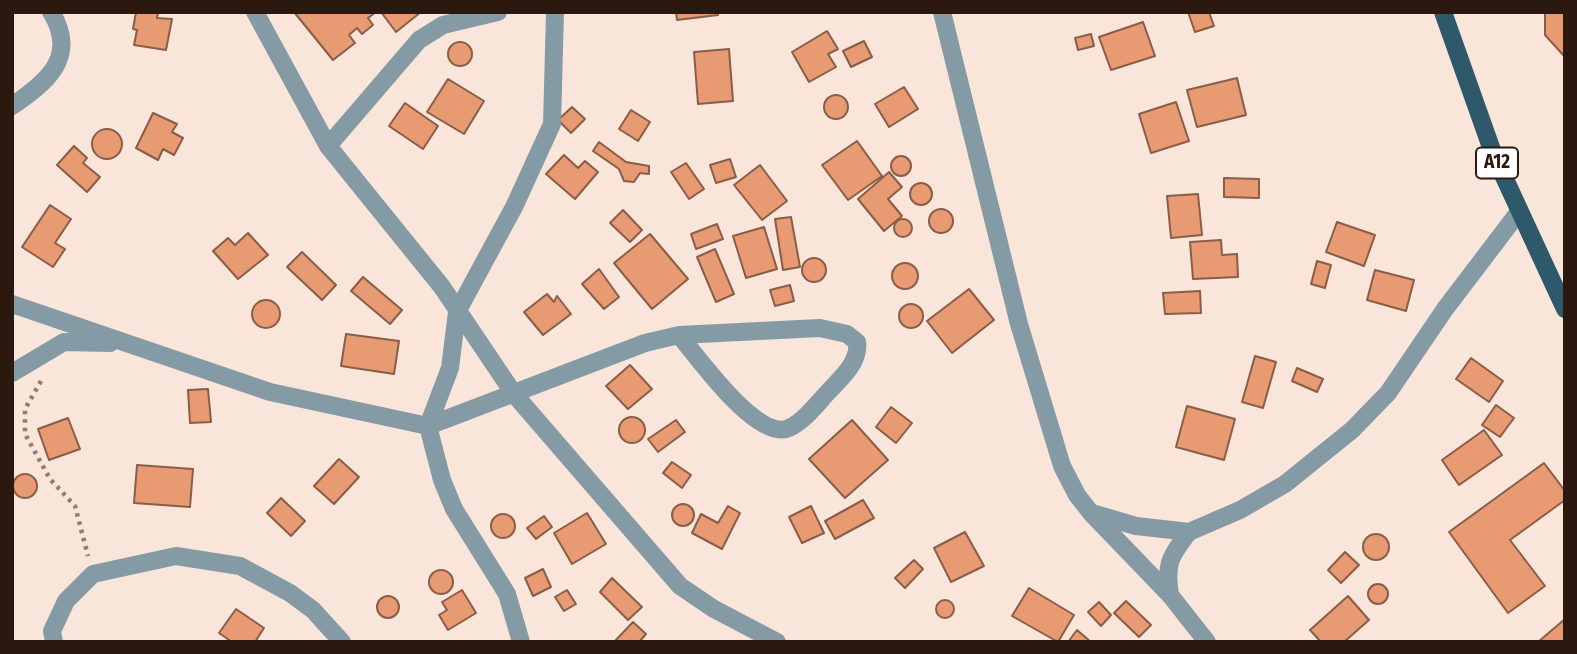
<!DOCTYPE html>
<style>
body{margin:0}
#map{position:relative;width:1577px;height:654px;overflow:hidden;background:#fae5db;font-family:"Fira Sans Condensed",sans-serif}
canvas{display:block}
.frame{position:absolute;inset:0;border:14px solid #2b190f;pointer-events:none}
</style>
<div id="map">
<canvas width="1577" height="654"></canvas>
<div class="frame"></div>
</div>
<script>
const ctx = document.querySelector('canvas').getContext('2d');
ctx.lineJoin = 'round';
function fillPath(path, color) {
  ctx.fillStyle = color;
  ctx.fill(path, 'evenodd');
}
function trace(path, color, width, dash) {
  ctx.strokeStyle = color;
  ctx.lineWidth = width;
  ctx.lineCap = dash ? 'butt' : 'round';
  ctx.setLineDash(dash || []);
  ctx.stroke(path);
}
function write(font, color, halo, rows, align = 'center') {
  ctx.font = font + ' "Fira Sans Condensed",sans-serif';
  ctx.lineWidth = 5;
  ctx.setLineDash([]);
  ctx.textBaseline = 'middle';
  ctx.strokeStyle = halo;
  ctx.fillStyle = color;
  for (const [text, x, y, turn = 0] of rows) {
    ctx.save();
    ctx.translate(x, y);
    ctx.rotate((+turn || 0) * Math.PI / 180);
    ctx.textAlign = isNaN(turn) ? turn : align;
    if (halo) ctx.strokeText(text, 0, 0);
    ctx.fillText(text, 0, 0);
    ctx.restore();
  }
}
const building = new Path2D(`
 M136 12H158L157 18 172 19 166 50 134 45 137 30 133 29Z
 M294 12H376L368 18 373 25 362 34 357 28 349 35 355 43 333 60Z
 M381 12H421L396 32Z
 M676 12H718V15L677 20Z
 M1188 12H1209L1214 26 1195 32Z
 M1545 12H1565V57L1545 35Z
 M1143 22 1155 56 1111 70 1099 37Z
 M827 31 838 49 828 54 836 67 809 82 792 52Z
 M1091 34 1094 46 1078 50 1075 38Z
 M864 41 872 57 851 67 843 51Z
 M448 54a12 12 0 1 1 24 0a12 12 0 1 1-24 0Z
 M729 49 733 101 698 104 694 52Z
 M1237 78 1246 115 1197 127 1187 90Z
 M448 79 484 101 464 134 427 112Z
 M904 87 918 109 889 127 875 104Z
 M824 107a12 12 0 1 1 24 0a12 12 0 1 1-24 0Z
 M1176 102 1189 141 1151 153 1139 114Z
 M405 103 438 126 423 149 389 126Z
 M572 107 585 119 571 133 558 120Z
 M631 110 650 122 638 141 619 129Z
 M153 113 177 124 172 132 183 138 174 155 163 149 158 160 136 148Z
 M92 144a15 15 0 1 1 30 0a15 15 0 1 1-30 0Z
 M857 141 882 176 848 200 822 165Z
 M599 142 626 162 649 166V174L640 173 634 182 624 181 619 169 593 151Z
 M74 146 87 158 83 163 100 177 87 192 57 165Z
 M564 155 578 168 585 161 598 172 575 199 546 174Z
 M891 166a10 10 0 1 1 20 0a10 10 0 1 1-20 0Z
 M730 159 736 177 716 183 710 165Z
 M686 163 704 189 689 199 671 172Z
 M760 165 787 201 762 220 734 185Z
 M889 172 902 187 888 199 902 216 884 231 858 199Z
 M1224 178 1259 179V198L1224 197Z
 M910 194a11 11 0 1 1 22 0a11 11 0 1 1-22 0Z
 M1198 194 1202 235 1171 238 1167 196Z
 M50 205 71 219 55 243 65 249 53 267 22 247Z
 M929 221a12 12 0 1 1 24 0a12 12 0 1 1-24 0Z
 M623 210 642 230 630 242 610 223Z
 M791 217 800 267 783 270 775 219Z
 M894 228a9 9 0 1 1 18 0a9 9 0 1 1-18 0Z
 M1337 222 1375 235 1364 266 1326 252Z
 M717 224 723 239 696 249 691 234Z
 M764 227 777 269 746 278 733 236Z
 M248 233 268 255 238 279 213 251 228 238 235 245Z
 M650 234 688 279 652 309 614 263Z
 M1221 240 1222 255 1237 254 1238 277 1193 279 1190 242Z
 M715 249 734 294 716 302 697 257Z
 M302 252 336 285 322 300 287 267Z
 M802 270a12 12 0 1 1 24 0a12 12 0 1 1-24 0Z
 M1317 261 1331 265 1325 288 1311 284Z
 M892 276a13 13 0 1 1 26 0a13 13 0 1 1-26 0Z
 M599 269 619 297 604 309 582 284Z
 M1375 270 1414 280 1406 311 1367 300Z
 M363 277 402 310 390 324 351 291Z
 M790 285 794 301 775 306 770 290Z
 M969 289 994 320 952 353 927 321Z
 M1200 291 1201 313 1165 314 1163 293Z
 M547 294 554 302 557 296 571 314 543 335 524 312Z
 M252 314a14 14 0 1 1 28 0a14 14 0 1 1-28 0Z
 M899 316a12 12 0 1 1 24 0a12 12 0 1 1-24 0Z
 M346 334 399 341 394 374 341 366Z
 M1255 356 1276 362 1263 408 1242 402Z
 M1471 358 1503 381 1489 402 1456 379Z
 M630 365 652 389 628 409 606 386Z
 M1297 368 1323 379 1317 392 1292 381Z
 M208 389 211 422 190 423 188 390Z
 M1496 405 1514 418 1500 437 1482 425Z
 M1187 406 1235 419 1224 460 1176 447Z
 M891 407 912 423 896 443 876 427Z
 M619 430a13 13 0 1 1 26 0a13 13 0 1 1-26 0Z
 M68 418 80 449 49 460 38 429Z
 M676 420 685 432 658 452 648 439Z
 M852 420 888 460 845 498 809 459Z
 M1484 430 1502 455 1459 485 1442 460Z
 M339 459 359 477 334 504 314 486Z
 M672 462 691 475 682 488 663 473Z
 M1544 463 1565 491V500L1510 540 1545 586 1508 613 1449 532Z
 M137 465 193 469 190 507 134 503Z
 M13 486a12 12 0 1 1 24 0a12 12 0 1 1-24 0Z
 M281 498 305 521 291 536 267 513Z
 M863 500 874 518 835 539 825 521Z
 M672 515a11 11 0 1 1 22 0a11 11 0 1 1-22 0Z
 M728 506 740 513 722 549 692 533 701 514 718 523Z
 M811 506 824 533 802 543 789 517Z
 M587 513 606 544 572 564 554 533Z
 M491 526a12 12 0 1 1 24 0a12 12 0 1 1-24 0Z
 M544 516 552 527 536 539 527 528Z
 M965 532 984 566 951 582 934 548Z
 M1363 547a13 13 0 1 1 26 0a13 13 0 1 1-26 0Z
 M1345 552 1359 565 1341 583 1328 570Z
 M914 560 923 569 905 588 895 578Z
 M543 569 551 587 533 596 525 578Z
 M429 582a12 12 0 1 1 24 0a12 12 0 1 1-24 0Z
 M612 578 642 607 628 620 600 592Z
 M1368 594a10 10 0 1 1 20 0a10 10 0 1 1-20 0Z
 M1029 588 1074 615 1058 642 1012 616Z
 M462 590 476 613 448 630 439 615 447 610 442 602Z
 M567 590 576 604 564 611 555 597Z
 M1348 596 1369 620 1344 642H1321L1310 630Z
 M377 607a11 11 0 1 1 22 0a11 11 0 1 1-22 0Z
 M936 609a9 9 0 1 1 18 0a9 9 0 1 1-18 0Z
 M1126 601 1151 625 1139 637 1114 613Z
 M1099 602 1111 615 1101 626 1088 612Z
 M236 609 264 628 255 642H232L219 633Z
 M1565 619V642H1538Z
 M633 622 646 634 639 642H614Z
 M1077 630 1091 642H1068Z`);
fillPath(building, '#e89b73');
trace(building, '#895d47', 2);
trace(new Path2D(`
 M41 381 25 409V434L50 479 75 506 88 556`), '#917d73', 4.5, [3.5, 5]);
trace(new Path2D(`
 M255 12 328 146 442 287 514 394 680 586 714 609 777 642
 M942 12 1019 324 1062 466 1077 495 1091 513 1170 595 1207 642
 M12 106C46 83 79 57 51 12
 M328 146 419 40 443 25 498 12
 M12 304 270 392 428 426 645 343 679 335 820 328 847 334 857 342C860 362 841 378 828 392 817 404 804 421 789 428 757 442 698 357 679 335
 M12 373 64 342 110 343
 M1095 514 1136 526 1189 532 1240 510 1285 484 1352 430 1388 393 1445 309 1518 213
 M1170 595C1165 564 1170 556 1189 532
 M54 642 52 631 66 601 93 574 176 556 240 566 290 593 313 610 342 642
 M521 642 507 594 454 509 442 480 428 426 450 368 457 312 514 207 552 124 555 12`), '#849ba5', 18);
trace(new Path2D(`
 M1443 12 1493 153 1565 309`), '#2d596b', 18);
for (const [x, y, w] of [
 [1497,163,42]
]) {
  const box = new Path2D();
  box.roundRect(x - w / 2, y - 15.5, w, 31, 5);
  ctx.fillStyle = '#fff';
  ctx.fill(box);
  trace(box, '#2b190f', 2);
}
write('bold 19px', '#2b190f', null, [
 ["A12",1497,163]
]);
</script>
